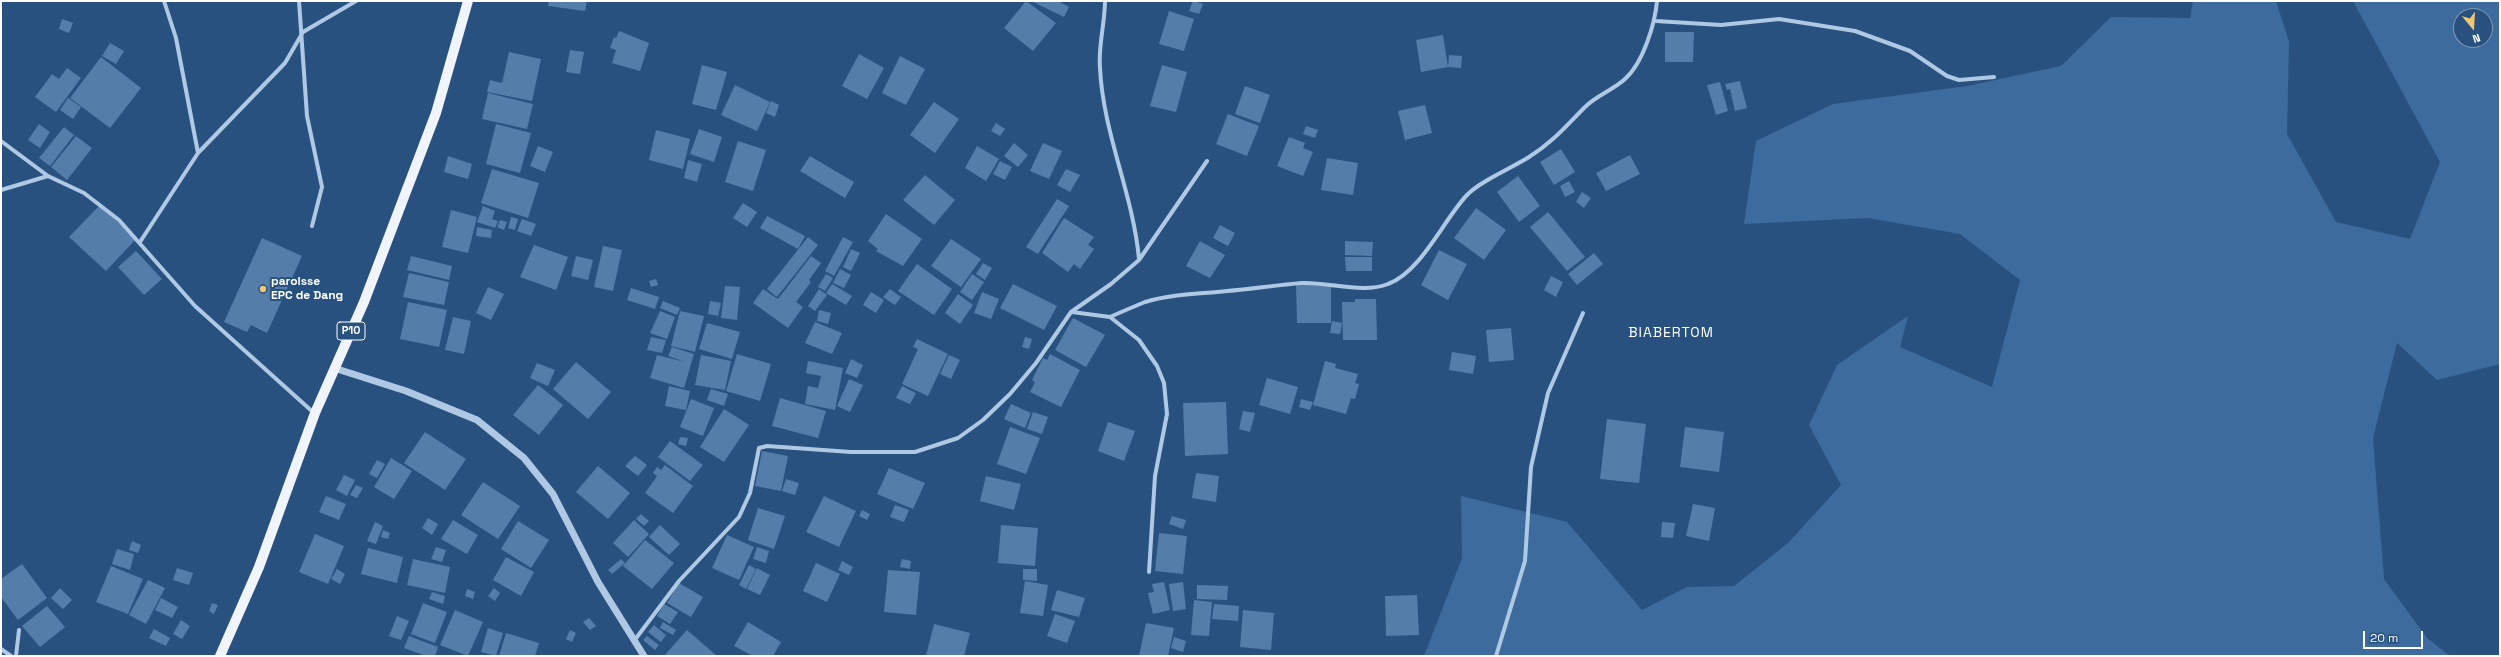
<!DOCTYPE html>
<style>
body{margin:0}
#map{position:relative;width:2501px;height:657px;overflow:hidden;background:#285180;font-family:"Space Grotesk",sans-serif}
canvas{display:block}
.frame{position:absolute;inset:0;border:2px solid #fff;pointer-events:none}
.north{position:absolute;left:2453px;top:8px;width:40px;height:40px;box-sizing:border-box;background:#285180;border:1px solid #7e97b3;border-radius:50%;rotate:162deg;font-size:11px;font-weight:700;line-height:16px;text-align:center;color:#fff}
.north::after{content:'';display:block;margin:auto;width:14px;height:18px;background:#edc776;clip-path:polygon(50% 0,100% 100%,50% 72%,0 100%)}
.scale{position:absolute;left:2363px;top:631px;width:60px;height:18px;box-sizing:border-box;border:2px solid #fff;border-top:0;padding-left:5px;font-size:12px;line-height:14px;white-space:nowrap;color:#fff;-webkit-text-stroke:3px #285180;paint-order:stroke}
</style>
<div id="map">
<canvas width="2501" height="657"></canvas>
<div class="frame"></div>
<div class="north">N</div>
<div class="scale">20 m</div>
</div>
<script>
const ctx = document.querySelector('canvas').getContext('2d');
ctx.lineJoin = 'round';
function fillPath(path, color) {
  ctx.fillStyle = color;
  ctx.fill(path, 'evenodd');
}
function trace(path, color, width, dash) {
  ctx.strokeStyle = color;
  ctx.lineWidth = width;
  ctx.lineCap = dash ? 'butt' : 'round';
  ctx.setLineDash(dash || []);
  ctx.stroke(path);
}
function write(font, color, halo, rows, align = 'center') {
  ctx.font = font + ' "Space Grotesk",sans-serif';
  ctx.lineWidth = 4;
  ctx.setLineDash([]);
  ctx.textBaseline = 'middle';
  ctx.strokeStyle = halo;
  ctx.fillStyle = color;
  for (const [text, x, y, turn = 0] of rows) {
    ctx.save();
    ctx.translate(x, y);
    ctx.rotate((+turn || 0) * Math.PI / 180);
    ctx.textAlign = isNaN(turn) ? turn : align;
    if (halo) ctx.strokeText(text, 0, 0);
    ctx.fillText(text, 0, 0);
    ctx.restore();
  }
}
fillPath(new Path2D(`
 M2193 1H2276L2289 42 2287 134 2336 222 2410 239 2440 162 2353 1H2500V364L2437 380 2397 343 2373 438 2384 579 2427 638 2450 656H1424L1462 558 1461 496 1567 522 1642 610 1687 587 1734 586 1788 543 1841 485 1809 425 1837 365 1908 316 1900 347 1992 387 2020 280 1960 234 1868 218 1744 224 1756 141 1833 104 1967 86 2061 66 2111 17 2190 18ZM2461 16H2485V40H2461Z`), '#3d6b9d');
fillPath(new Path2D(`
 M549 1H587L585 11 548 6Z
 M1026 1 1056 23 1033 51 1004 28Z
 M1031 1H1058L1069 7 1064 17Z
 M1193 1 1203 4 1199 14 1189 11Z
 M1169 11 1194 19 1184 51 1159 44Z
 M62 19 73 23 69 33 59 29Z
 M619 31 649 43 640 71 612 63 616 50 610 48 614 37 616 38Z
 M1665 32H1694L1693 62H1665Z
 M1443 35 1448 67 1421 72 1416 40Z
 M110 43 124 51 116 64 102 56Z
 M570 50 584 52 580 74 566 72Z
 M509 52 541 59 532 101 487 92 490 80 502 83Z
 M859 54 884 68 867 99 842 86Z
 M1449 55 1462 56 1461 68 1448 67Z
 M900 56 925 69 906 105 882 93Z
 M101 57 141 88 110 128 70 98Z
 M702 65 727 72 716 110 692 104Z
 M1162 65 1187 72 1176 112 1150 106Z
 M67 68 81 78 56 112 35 97 52 74 59 79Z
 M1740 81 1747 108 1735 111 1730 89 1727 90 1725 84Z
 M1720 82 1728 111 1716 115 1707 85Z
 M735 85 770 102 757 131 721 115Z
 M1245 86 1270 95 1260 123 1235 114Z
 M488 93 533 104 527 129 482 119Z
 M68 98 81 107 73 119 60 110Z
 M771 101 779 105 775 117 766 113Z
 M934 102 959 119 935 153 910 135Z
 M1425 105 1432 133 1405 140 1398 111Z
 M1228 114 1259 126 1247 156 1216 144Z
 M996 123 1005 129 1000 136 991 131Z
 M39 124 50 132 40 148 28 140Z
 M496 124 531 133 520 173 486 164Z
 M1306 126 1318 130 1315 138 1303 134Z
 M64 127 74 135 50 166 39 158Z
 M699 129 722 137 714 162 690 154Z
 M656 130 690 139 683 169 649 160Z
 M76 136 92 148 67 180 51 167Z
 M1289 137 1305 143 1303 148 1313 152 1303 176 1277 166Z
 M738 141 766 150 753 191 725 182Z
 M1014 143 1028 155 1018 167 1004 156Z
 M1043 143 1062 151 1049 179 1030 171Z
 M538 146 553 152 545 172 530 166Z
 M977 146 999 159 986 181 965 168Z
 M1561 149 1575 172 1554 185 1540 162Z
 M1630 155 1640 174 1606 191 1596 173Z
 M448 156 472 164 468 179 444 172Z
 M810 156 854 182 845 198 800 171Z
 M1327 158 1358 163 1353 195 1321 190Z
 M688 160 702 164 697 182 684 178Z
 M1000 161 1012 167 1005 180 993 174Z
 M492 169 539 183 528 218 481 203Z
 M1066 169 1080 175 1070 192 1057 185Z
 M925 175 955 200 934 225 903 200Z
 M1518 176 1540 206 1519 222 1497 192Z
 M1569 181 1575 192 1565 197 1560 186Z
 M1582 192 1591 198 1584 208 1576 202Z
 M1057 199 1069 206 1038 254 1026 247Z
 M743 203 757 212 747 227 733 218Z
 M100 205 136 239 106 271 69 237Z
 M483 206 495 211 492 219 498 221 495 228 477 222Z
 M1476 208 1506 230 1484 260 1454 238Z
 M451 210 477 217 468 253 442 247Z
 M1548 212 1585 257 1567 271 1530 227Z
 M886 214 922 239 903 266 876 251 878 249 868 241Z
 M767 216 805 236 798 249 760 228Z
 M511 217 518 219 515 230 508 228Z
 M1064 218 1094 237 1088 245 1094 249 1080 269 1074 264 1068 272 1042 253Z
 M522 219 536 224 531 236 517 231Z
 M500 220 507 222 504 230 497 227Z
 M1220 225 1235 233 1228 246 1213 238Z
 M477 227 492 230 491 238 476 236Z
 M808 237 818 245 777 297 767 289Z
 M843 237 853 242 834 276 825 271Z
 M262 238 302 256 267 333 251 325 247 332 224 322Z
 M951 239 981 259 961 287 931 266Z
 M1200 241 1225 255 1210 278 1186 266Z
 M1345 241 1373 242 1372 256 1345 255Z
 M534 245 568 257 556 290 520 277Z
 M603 246 622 250 613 291 594 287Z
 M851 249 860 253 851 271 843 267Z
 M1439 250 1467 264 1448 300 1421 285Z
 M136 251 162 279 144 295 118 267Z
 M1594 253 1603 264 1577 285 1568 274Z
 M411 256 452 266 449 280 407 270Z
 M576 256 593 260 588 280 571 276Z
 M811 256 821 263 809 280 811 282 796 302 803 307 788 328 753 303 763 289 778 299Z
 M1345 257H1372V271H1346Z
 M983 263 992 268 985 280 976 274Z
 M917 264 952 289 934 315 898 291Z
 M840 269 851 275 844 288 833 283Z
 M409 273 449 282 444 305 403 297Z
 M826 274 833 278 825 291 818 287Z
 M972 274 984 282 972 300 960 292Z
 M1551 276 1563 282 1556 297 1544 290Z
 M656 279 658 285 651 287 649 281Z
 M832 284 852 296 846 305 826 293Z
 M1013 284 1057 306 1044 330 1000 308Z
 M1331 284V323H1297L1296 285Z
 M725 286 740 287 737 320 721 318Z
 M488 287 504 294 491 320 476 313Z
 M631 288 659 297 655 309 627 300Z
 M819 289 827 295 815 311 808 306Z
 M890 289 901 297 895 305 883 297Z
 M871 292 884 300 876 313 863 305Z
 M982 292 999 299 991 319 974 313Z
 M958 294 973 305 960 324 945 313Z
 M1355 299H1376L1377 340H1343L1342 302H1355Z
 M663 301 680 308 677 315 660 308Z
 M710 301 721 303 718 316 708 314Z
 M408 302 447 310 439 347 400 339Z
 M819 310 831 313 828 324 817 321Z
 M660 311 675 317 667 339 650 333Z
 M680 311 704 316 695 352 671 346Z
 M453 317 471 321 464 354 445 350Z
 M1073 318 1105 335 1086 367 1055 350Z
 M1332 321 1342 323 1340 334 1330 333Z
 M815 322 842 333 832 354 805 343Z
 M707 323 740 332 732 359 699 349Z
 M1511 328 1514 360 1489 362 1486 330Z
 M651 337 666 340 662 353 647 350Z
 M1025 337 1032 339 1029 349 1022 347Z
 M917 339 948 354 928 396 902 384 918 349 913 347Z
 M672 347 694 354 684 388 650 378 657 355 685 362 668 356Z
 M1452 352 1476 356 1473 374 1449 370Z
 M737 354 771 364 760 401 726 391Z
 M1050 354 1080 370 1061 407 1030 392 1035 382 1032 380 1043 358 1047 360Z
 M701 355 731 361 725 390 695 385Z
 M949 355 960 360 951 379 940 374Z
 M851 359 863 365 857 378 845 373Z
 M808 361 843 368 835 410 805 404 808 386 818 388 821 376 806 373Z
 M1325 361 1336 364 1335 368 1358 374 1355 383 1359 384 1355 399 1351 398 1346 414 1313 405Z
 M576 362 611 392 588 419 553 389Z
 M537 363 555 370 548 386 530 378Z
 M1267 378 1298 387 1290 414 1259 405Z
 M849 379 863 385 850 412 837 406Z
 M538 385 563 405 539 435 513 415Z
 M669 386 690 391 686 410 665 406Z
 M902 386 916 393 910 404 896 398Z
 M711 389 728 394 724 406 707 400Z
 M780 398 826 411 818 438 772 426Z
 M691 399 714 408 703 436 680 427Z
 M1301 399 1313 402 1310 410 1299 407Z
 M1226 402 1228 454 1185 456 1183 403Z
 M1011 404 1031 413 1025 428 1004 419Z
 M724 409 749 425 724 462 700 447Z
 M1243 411 1255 413 1250 432 1239 429Z
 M1033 412 1048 417 1042 434 1027 429Z
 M1607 419 1646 424 1639 483 1600 479Z
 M1108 422 1135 431 1124 461 1098 451Z
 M1010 427 1040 438 1026 474 997 464Z
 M1685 427 1724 432 1719 472 1680 467Z
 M425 432 466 459 445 490 404 463Z
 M680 437 688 438 686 446 678 444Z
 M670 441 703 465 690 481 658 457Z
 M762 451 788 456 781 491 755 486Z
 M635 456 647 465 638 476 625 466Z
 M391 458 412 471 394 499 374 487Z
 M377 460 385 464 377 478 369 474Z
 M665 465 693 486 673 513 645 493 657 476 653 473 657 467 661 470Z
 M598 466 630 493 608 519 576 492Z
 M889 468 925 483 913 509 877 494Z
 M1196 473 1219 476 1216 502 1192 498Z
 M344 475 355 480 347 496 336 490Z
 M986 476 1021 484 1014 510 980 501Z
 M786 479 799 483 795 495 782 491Z
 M483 482 520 506 498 539 461 515Z
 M356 485 363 488 357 498 350 495Z
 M326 496 346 504 339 520 319 512Z
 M824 496 856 511 839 547 806 532Z
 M1693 504 1715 508 1709 541 1686 536Z
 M895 505 909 510 904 522 890 517Z
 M758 508 785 516 774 549 748 540Z
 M862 510 870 514 867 520 859 516Z
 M641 514 649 521 644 526 636 519Z
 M1172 516 1186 520 1183 529 1169 524Z
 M428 518 438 524 432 535 422 528Z
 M453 520 478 535 467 554 441 539Z
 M634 520 649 534 628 557 613 543Z
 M518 521 549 540 531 568 501 549Z
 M375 522 383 526 376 544 367 541Z
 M1662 522 1675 523 1673 538 1661 537Z
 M660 525 680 544 669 555 649 537Z
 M1001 525 1038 528 1035 566 998 563Z
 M383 530 390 533 388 539 381 537Z
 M1159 533 1187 536 1183 574 1155 571Z
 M315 534 344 546 328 584 299 572Z
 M727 535 754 547 739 580 712 568Z
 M645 540 674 563 652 589 623 566Z
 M132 541 141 545 138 553 129 550Z
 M436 547 446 550 442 562 431 559Z
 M757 547 769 551 766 563 753 559Z
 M368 548 403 557 397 583 361 574Z
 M117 549 134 554 130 570 112 564Z
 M506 557 534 572 521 596 493 580Z
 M413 559 450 567 445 593 407 585Z
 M621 559 625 563 612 574 608 570Z
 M902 559 911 561 910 569 900 567Z
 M842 561 853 567 849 575 838 570Z
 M816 563 840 574 827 602 803 591Z
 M22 564 47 598 18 620 1 597V579Z
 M749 565 756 569 746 589 739 585Z
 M111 566 143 579 128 614 96 602Z
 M177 568 193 573 189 585 173 580Z
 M757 568 770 575 760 595 747 589Z
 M337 569 345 574 340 584 331 579Z
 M1023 569H1037V581L1023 580Z
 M888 570 920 572 916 615 884 612Z
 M148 580 165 588 146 624 129 615Z
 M1025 581 1048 585 1043 616 1020 613Z
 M1164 582 1170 610 1153 614 1148 593 1154 592 1152 584Z
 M1183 582 1186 609 1173 611 1169 584Z
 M679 583 703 597 691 617 667 603Z
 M1197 585 1228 586 1227 600 1197 599Z
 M60 588 72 600 63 609 51 598Z
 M494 588 500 593 495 601 488 596Z
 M467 589 475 592 473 599 465 596Z
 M1057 590 1085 598 1079 617 1051 610Z
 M432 592 445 596 443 604 429 599Z
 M1417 595 1419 635 1386 636 1385 596Z
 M161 598 178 607 172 618 155 610Z
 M1194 600 1212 602 1209 636 1191 635Z
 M212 603 218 605 214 614 209 611Z
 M423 603 447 612 435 643 411 634Z
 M664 604 678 612 670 624 657 616Z
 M1214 604 1239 606 1238 621 1212 619Z
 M47 606 65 627 40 647 22 626Z
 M455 610 483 622 468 656 440 645Z
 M1243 610 1274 613 1271 650 1240 647Z
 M1055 614 1075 621 1067 643 1047 636Z
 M397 616 409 621 401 640 389 636Z
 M589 618 596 626 590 630 583 622Z
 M181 620 190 626 182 639 173 634Z
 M663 622 676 630 673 635 660 628Z
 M748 622 781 642 773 656H753L734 646Z
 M1146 623 1174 628 1168 656H1139Z
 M934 624 970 633 964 656H926Z
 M654 625 666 635 661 642 648 632Z
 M488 628 503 633 496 656 481 652Z
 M154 629 170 638 166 646 149 638Z
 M570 630 576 633 572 642 566 639Z
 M687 630 717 656H664Z
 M506 633 539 643 535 656H499Z
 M409 636 438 647 435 656H426L404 648Z
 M647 636 659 645 655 650 643 640Z
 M1174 637 1186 641 1183 652 1171 648Z`), '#557daa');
trace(new Path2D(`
 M164 1 176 38 198 153
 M299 1 307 116 322 187 312 226
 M1105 1C1105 23 1098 46 1100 68 1103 133 1133 194 1139 259
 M1656 21 1721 25 1779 19 1855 31 1910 51 1947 76 1959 80 1994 77
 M1 141 48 176 84 193 119 220 195 306 314 413
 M1 190 48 176
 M140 242 198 153 285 63 303 32 356 1
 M1072 312 1110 317 1139 340 1157 366 1164 383 1167 414 1155 476 1149 572
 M1110 317C1121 312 1133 307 1145 302 1170 294 1200 294 1227 291 1252 289 1277 285 1302 283 1330 282 1363 294 1388 284 1421 272 1444 219 1467 195 1480 181 1512 168 1529 157 1552 143 1567 125 1585 107 1597 95 1613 90 1625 79 1643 63 1655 24 1657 1
 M634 641 679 581 739 517 750 493 759 448 767 446 851 452H915L958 438 983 420 1010 394 1036 363 1071 312 1111 284 1139 260 1207 161
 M1 649 11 656
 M16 656 19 630
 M1496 656 1525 561 1531 467 1548 393 1583 313`), '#afc9e5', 4);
trace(new Path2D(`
 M334 368 406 391 477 420 524 458 553 494 598 582 644 656`), '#afc9e5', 7);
trace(new Path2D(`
 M220 656 259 567 315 413 364 302 436 113 468 1`), '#f0f5fd', 10);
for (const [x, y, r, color] of [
 [263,289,4,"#edc776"]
]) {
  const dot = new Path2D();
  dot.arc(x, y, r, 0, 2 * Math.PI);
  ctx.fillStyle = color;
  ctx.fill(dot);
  trace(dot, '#285180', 1.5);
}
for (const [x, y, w] of [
 [351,331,28]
]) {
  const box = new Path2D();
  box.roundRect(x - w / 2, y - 9, w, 18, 3);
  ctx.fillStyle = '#285180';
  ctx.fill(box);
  trace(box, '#fff', 1);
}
write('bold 11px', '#fff', null, [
 ["P10",351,331]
]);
write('bold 12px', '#fff', '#285180', [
 ["paroisse",271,282],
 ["EPC de Dang",271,296]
], 'left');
ctx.letterSpacing = '1px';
write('14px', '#fff', '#285180', [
 ["BIABERTOM",1671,333]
]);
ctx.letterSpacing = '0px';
</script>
